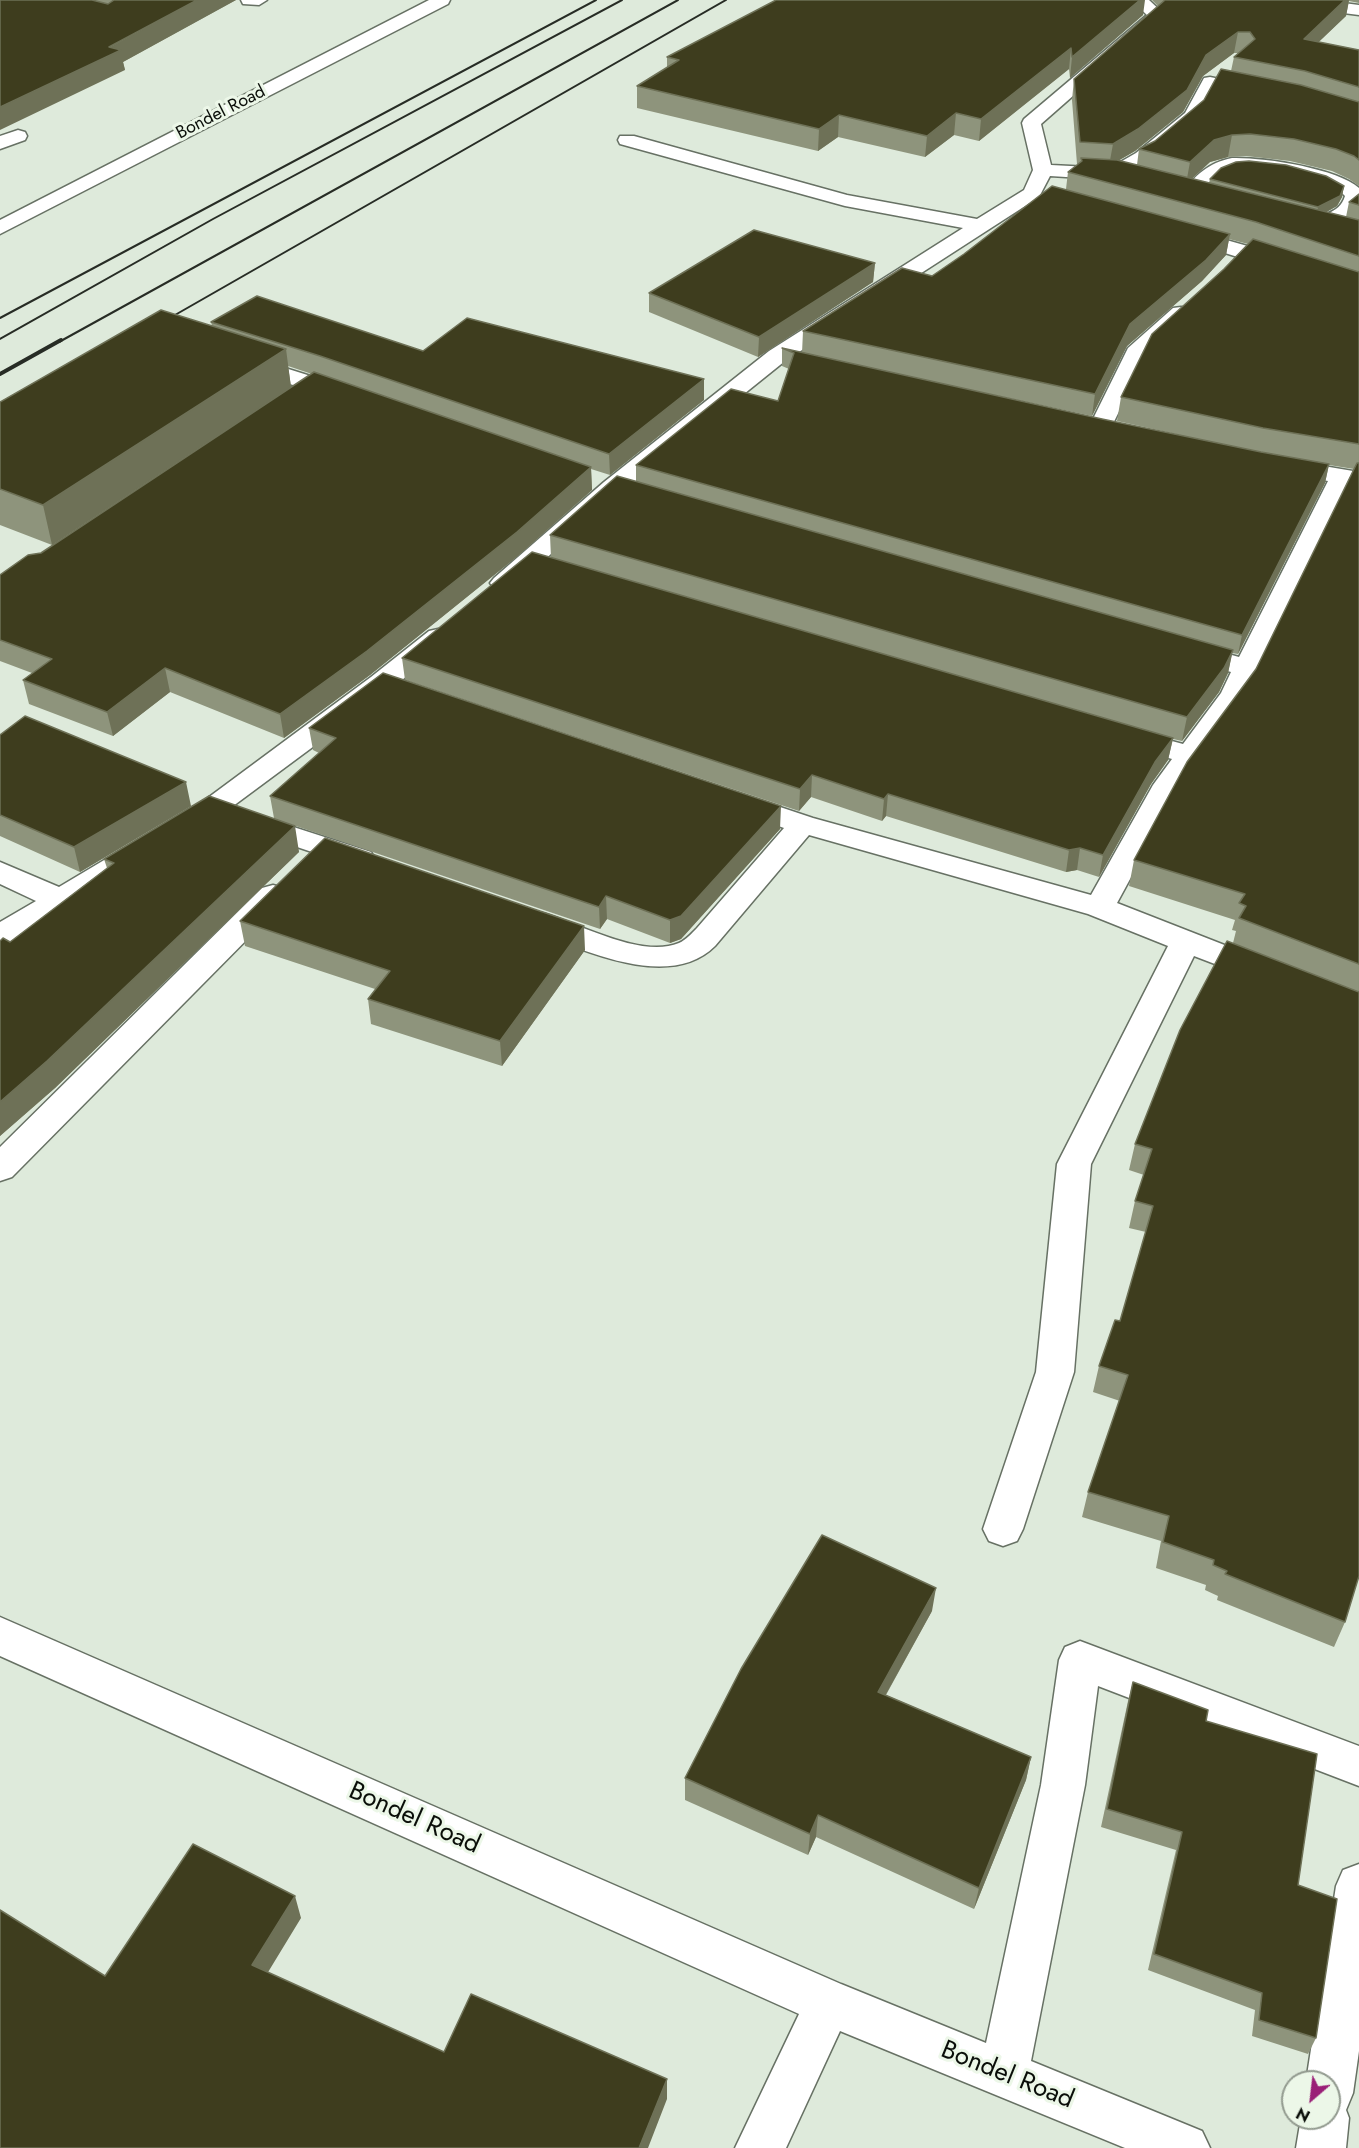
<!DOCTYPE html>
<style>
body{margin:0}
#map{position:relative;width:1359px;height:2148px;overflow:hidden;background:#deeadb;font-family:Jost,sans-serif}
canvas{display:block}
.north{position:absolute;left:1281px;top:2070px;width:60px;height:60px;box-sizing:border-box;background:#ecf7e8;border:2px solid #929a8f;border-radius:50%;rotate:208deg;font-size:16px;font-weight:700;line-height:24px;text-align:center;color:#0a0e09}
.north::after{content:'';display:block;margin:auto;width:21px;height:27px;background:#9a1f77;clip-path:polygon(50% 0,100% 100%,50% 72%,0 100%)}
</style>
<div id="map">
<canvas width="1359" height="2148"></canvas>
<div class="north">N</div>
</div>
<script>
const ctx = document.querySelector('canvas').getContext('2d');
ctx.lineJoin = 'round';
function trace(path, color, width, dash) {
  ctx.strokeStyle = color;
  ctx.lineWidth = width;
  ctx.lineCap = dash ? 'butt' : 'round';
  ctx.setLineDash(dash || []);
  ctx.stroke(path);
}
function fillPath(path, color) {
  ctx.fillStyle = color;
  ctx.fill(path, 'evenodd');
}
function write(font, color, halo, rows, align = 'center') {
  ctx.font = font + ' Jost,sans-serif';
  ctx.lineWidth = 6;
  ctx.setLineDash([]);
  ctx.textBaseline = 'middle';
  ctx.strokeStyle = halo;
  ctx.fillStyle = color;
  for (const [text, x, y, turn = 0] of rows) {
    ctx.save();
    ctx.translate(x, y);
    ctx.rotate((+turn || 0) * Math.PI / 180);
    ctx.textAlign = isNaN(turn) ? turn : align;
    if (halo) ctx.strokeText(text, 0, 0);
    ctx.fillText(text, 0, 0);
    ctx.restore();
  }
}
const minor = new Path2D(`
 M241 0H267L259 5 243 4Z
 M429 0H450L448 4 0 234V220Z
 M1131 0H1149L1165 15 1041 124 1051 165 1110 168 1136 153 1185 113 1204 78 1210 77 1264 88 1267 92 1264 96 1258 97 1216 89C1211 98 1207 109 1201 118 1190 133 1133 175 1114 180L1050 176 1039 197 785 361 622 492 512 588 503 591 494 588 490 583 494 578 604 482 769 351 963 228 845 206 620 144 618 140 620 136H634L847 195 977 219 1024 190 1033 170 1022 123 1024 119 1147 15Z
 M1272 0H1320L1359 5V15L1280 5Z
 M18 130 25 132 27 136 25 140 0 149V136Z
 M1232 158C1262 157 1337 168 1359 188 1359 194 1359 203 1359 208 1355 223 1325 233 1312 230L1309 226C1319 212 1339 216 1345 196L1343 194C1326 180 1250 163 1228 170 1215 174 1206 189 1198 199H1184L1181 195C1195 175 1208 163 1232 158Z
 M1184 228 1251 247 1359 282V295L1177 238 1174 234 1177 230Z
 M1181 307 1189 308 1192 313 1146 356 1108 434 1100 436 1092 434 1088 429 1128 348 1173 308Z
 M247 356 352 389 355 394 352 399 344 401 239 368 236 363 239 358Z
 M1282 459 1359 472V486L1350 485 1248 694 1180 787 1117 903 1273 964 1278 971 1273 978 1262 982 1194 956 1091 1164 1074 1372 1023 1529 1017 1541 1003 1546 989 1541 983 1529 1036 1372 1057 1164 1168 946 1088 914 809 835 715 946C669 992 581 949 531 930L527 923 531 916 542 913C579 923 641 959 679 943 686 940 692 933 697 928L784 828 728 808 724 802 728 796 738 793 813 818 1091 895 1153 785 1172 759 1117 743 1113 737 1117 731 1127 729 1183 744 1221 693 1231 672 1179 657 1175 651 1179 645 1188 643 1239 657 1328 481 1274 471 1270 466 1274 461Z
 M438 629 447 631 451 637 447 643 391 689 221 815C206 825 194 835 176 830L171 824 176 818 201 803 371 677 429 631Z
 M253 814 371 852 375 859 371 866 360 868 243 829 238 823 243 817Z
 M131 848 141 850 146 857 141 864 11 943 0 946V922L36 901 0 884V862L59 887 121 850Z
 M273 885 284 888 288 895 284 902 12 1177 0 1181V1147L262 888Z
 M0 1617 841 1984 986 2043 1041 1785 1059 1660 1065 1647 1080 1641 1359 1746V1786L1098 1686 1085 1785 1031 2061 1202 2131 1210 2148H1125L840 2031 786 2148H735L799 2014 0 1656Z
 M1359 1864V2051L1353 2093 1346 2110 1349 2118 1346 2148H1296L1301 2118H1329V2082H1306L1336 1886 1343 1870Z`);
trace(minor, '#677164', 3);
fillPath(minor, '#fff');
trace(new Path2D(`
 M0 318 596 0
 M161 323 726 0
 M0 339 213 219 622 0
 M59 342 678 0`), '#272c25', 2);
trace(new Path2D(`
 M0 374 61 340`), '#272c25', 4);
fillPath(new Path2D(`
 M0 0H236L123 62 125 70Z
 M1152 0H1359V3L1349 1 1346 16 1318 42 1359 50V186L1349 179 1332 171 1290 161 1246 156 1228 157 1210 162 1192 179 1209 183 1210 179 1344 186 1342 197 1337 206 1326 212 1346 217 1349 202 1359 194V1576L1345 1622 1334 1647 1217 1600 1218 1596 1205 1590 1206 1585 1156 1568 1161 1541 1082 1517 1088 1492 1120 1401 1093 1392 1099 1366 1120 1321 1146 1232 1129 1228 1135 1201 1144 1175 1129 1170 1135 1144 1233 943 1236 931 1232 930 1235 920 1129 886 1134 860 1256 669 1354 469 1329 465 1325 483 1238 654 1232 653 1228 673 1219 692 1182 741 1173 739 1168 760 1151 784 1099 877 1077 870 1066 872 886 816 882 821 811 797 799 811 405 680 402 658 551 558 550 535 636 481V465L778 401 789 369 782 366V348L802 353 803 331 932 276 1066 189 1068 172 1078 164H1077L1072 100 1074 79 1158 6ZM1234 53H1238L1234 57 1231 71 1204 100 1155 141 1139 149 1137 165 1118 161 1135 151 1183 112 1203 76ZM1229 239 1248 244 1224 269 1121 397 1117 421 1185 436 1102 419 925 380 1092 416 1127 346 1202 281 1226 255Z
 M1143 15 1070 78 1069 69 979 141 954 135 925 157 838 137 818 151 637 108V86L667 68V57Z
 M875 263 873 282 758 357 649 312V293Z
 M211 322 423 351 704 379V400L610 475 591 469 592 490 519 555 370 675 284 738 170 692 113 736 29 704 23 680 32 673 0 661V575L41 553 312 374 288 366 291 387 52 545 0 525V402L212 326Z
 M309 728 780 829 681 939 670 943 607 919 600 929 290 824 299 852 55 1088 0 1136V941L10 942 107 868 104 859 274 818 270 796 319 753 313 750Z
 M0 735 191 806 80 872 0 836Z
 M240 921 585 950 502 1066 371 1024 368 999 375 989 245 946Z
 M932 1611 886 1695 1031 1757 1026 1780 974 1909 816 1837 808 1855 685 1800V1778Z
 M1133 1682 1206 1721 1298 1885 1316 2038 1308 2054 1252 2036 1255 2010 1148 1970 1176 1850 1101 1827 1128 1701Z`), '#8e947c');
fillPath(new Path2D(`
 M197 0H236L123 62 125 70 0 130V107Z
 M1140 0H1145L1143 15 1070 78 1072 57Z
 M1345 0H1349L1346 16 1300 60 1304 39Z
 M1238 32 1234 53 1203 76 1183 112 1135 151 1109 166 1113 144 1206 55Z
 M1071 48 1069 69 979 141 981 119Z
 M956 113 954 135 925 157 927 136Z
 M839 115 838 137 818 151 819 129Z
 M1232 135 1228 157 1210 162 1186 184 1190 162 1214 140Z
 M1344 186 1342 197 1337 206 1316 218 1318 207Z
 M1230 234 1226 255 1202 281 1127 346 1092 416 1095 394 1130 324Z
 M875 263 873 282 758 357 759 337Z
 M286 349 291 387 52 545 43 505Z
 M704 379V400L610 475 609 454Z
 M1329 464 1325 483 1238 654 1242 635Z
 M591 467 592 490 519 555 370 675 284 738 280 714Z
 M1233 650 1228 673 1219 692 1182 741 1187 717Z
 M165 668 170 692 113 736 107 712Z
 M1173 738 1168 760 1151 784 1099 877 1103 855 1155 762Z
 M812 775 811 797 799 811 800 789Z
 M186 782 191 806 80 872 74 847Z
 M888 794 886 816 882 821 884 799Z
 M781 806 780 829 681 939 670 943V920Z
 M295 826 299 852 55 1088 0 1136V1102Z
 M1080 848 1077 870 1066 872 1069 850Z
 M606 896 607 919 600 929 599 907Z
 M584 926 585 950 502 1066 500 1041Z
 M936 1588 932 1611 875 1714 878 1692Z
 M1031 1757 1026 1780 974 1909 979 1888Z
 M818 1815 816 1837 808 1855 810 1834Z
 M295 1896 301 1918 259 1987 252 1965Z
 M667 2079V2099L648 2148H639Z`), '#6e7157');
const building = new Path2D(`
 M0 0H92L108 4 114 0H197L109 47 121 50 0 107Z
 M776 0H1140L1072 57 1071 48 981 119 956 113 927 136 839 115 819 129 637 86 679 60 667 57Z
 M1165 0H1345L1304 39 1359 50V87L1305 71 1234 57 1255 39 1250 32H1238L1206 55 1187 90 1138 129 1113 144 1080 142 1074 79Z
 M1221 69 1301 85 1359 102V160L1354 156 1336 149 1294 139 1250 134 1232 135 1214 140 1190 162 1139 149 1155 141 1204 100Z
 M1081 158 1117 160 1359 220V256L1256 222 1068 172 1082 161Z
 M1249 161 1286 165 1326 176 1344 186 1340 196 1318 207 1210 179 1221 168 1236 162Z
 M1052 186 1230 234 1206 260 1130 324 1095 394 803 331 902 268 932 276 964 254Z
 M1359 194V205L1349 202Z
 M754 230 875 263 759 337 649 293Z
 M1253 239 1359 272V444L1263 428 1121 397 1152 334 1224 269Z
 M257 296 423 351 467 318 704 379 609 454 320 356 211 322Z
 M161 310 286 349 43 505 0 489V402Z
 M782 348 1102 419 1261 452 1329 464 1242 635 636 465 731 389 778 401 794 353Z
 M314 372 591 467 517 532 367 651 280 714 165 668 107 712 23 680 52 659 0 640V575L28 555 41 553Z
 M1357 463H1359V964L1239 918 1246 906 1239 903 1245 894 1134 860 1187 762 1256 669Z
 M617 476 1233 650 1224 668 1187 717 550 535Z
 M532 552 1173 738 1155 762 1103 855 1080 848 1069 850 888 794 884 799 812 775 800 789 402 658Z
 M383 673 781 806 681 916 670 920 606 896 599 907 270 796 336 738 309 728Z
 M25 716 186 782 74 847 0 815V735Z
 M209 796 295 826 47 1061 0 1102V941L3 938 10 942 114 863 104 859Z
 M325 838 584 926 500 1041 368 999 390 971 240 921Z
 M1227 941 1359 992V1576L1345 1622 1225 1574 1227 1571 1213 1565 1214 1560 1163 1542 1169 1516 1088 1492 1128 1375 1099 1366 1115 1320 1120 1321 1153 1206 1135 1201 1152 1149 1135 1144 1180 1030Z
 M822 1535 936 1588 878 1692 1031 1757 979 1888 818 1815 810 1834 685 1778 741 1669Z
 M1133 1682 1208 1710 1206 1721 1317 1754 1298 1885 1337 1899 1316 2038 1259 2020 1262 1993 1154 1954 1182 1832 1107 1809Z
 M193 1844 295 1896 252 1965 444 2052 471 1994 667 2079 639 2148H0V1910L105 1976Z`);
fillPath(building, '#3e3d1e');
trace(building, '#6e7157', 1.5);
write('18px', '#0a0e09', '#ecf7e8', [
 ["Bondel Road",221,113,-27]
]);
write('26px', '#0a0e09', '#ecf7e8', [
 ["Bondel Road",414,1819,24],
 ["Bondel Road",1007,2076,22]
]);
</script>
